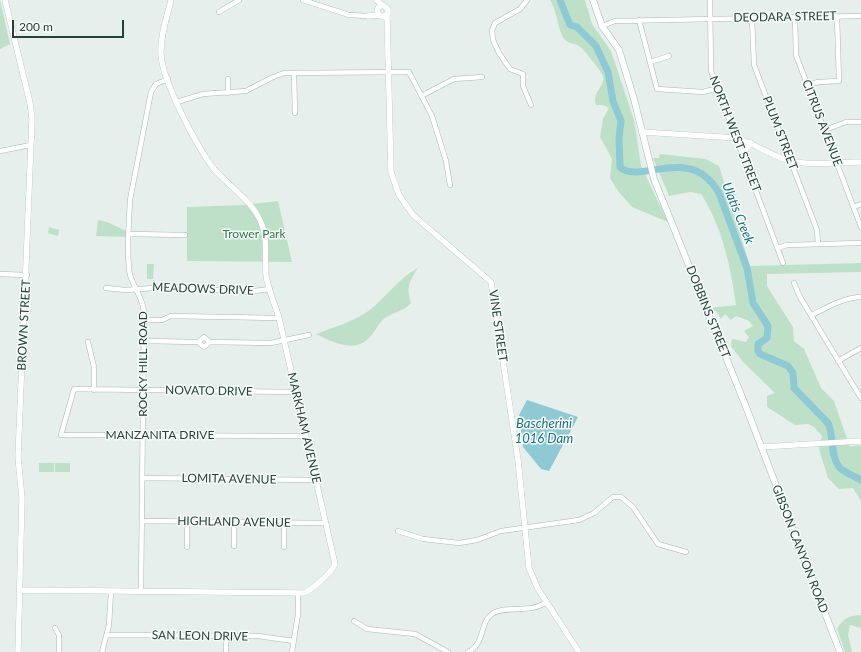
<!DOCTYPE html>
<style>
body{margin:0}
#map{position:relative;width:861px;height:652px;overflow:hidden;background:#e6efeb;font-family:Lato,sans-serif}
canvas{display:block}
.scale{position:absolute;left:12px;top:20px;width:112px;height:18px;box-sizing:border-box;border:2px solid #24423a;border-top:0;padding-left:5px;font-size:12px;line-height:14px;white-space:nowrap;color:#24423a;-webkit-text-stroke:3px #f7fbf9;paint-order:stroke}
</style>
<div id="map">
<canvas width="861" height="652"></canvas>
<div class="scale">200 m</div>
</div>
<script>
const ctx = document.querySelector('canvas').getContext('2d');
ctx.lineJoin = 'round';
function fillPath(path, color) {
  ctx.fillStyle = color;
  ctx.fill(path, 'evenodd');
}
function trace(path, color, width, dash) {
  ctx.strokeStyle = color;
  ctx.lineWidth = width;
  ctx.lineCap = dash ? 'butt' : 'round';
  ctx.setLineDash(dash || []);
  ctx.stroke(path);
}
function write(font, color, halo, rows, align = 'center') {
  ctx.font = font + ' Lato,sans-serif';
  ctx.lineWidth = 3;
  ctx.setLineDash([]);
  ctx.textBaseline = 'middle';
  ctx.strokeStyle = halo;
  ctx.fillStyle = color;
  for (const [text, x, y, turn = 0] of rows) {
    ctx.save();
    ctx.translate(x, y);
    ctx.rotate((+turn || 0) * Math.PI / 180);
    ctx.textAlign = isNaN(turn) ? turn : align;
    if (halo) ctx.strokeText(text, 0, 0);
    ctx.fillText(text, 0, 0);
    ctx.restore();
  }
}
fillPath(new Path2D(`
 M0 0 10 44 0 49Z
 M550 0H585L592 24 611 51 634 120 641 166 668 222 632 207 618 191 610 178 612 159 600 137 603 119 609 108 603 105H596C591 91 608 85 602 74 599 69 584 49 579 46 574 43 569 44 565 40 558 32 557 10 550 0Z
 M660 154 706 159 719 166 750 266 861 263V272L767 274V286L793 327 794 341 804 349 821 388 834 401 850 447 861 445V501L853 488 839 489 828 478 819 449 822 436 814 427 808 424 795 425 767 407V396L775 393 743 362 731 346 732 339 746 342 749 337 744 331 753 326 749 321 736 316 731 320 725 314 721 319 717 312 709 308 736 305C731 268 722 226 701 194L690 192 669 196 653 158H659Z
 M278 201 292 262 187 261V207L244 205Z
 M98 220 107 222 126 231 127 237 96 236Z
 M49 227 59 230 58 236 48 233Z
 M147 264H154L153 279H147Z
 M418 268C409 282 406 286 411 303 404 311 394 312 385 318 377 324 376 331 370 337 354 354 333 342 316 334 334 327 356 321 371 309 387 296 399 278 418 268Z
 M39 463H54V472H39Z
 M55 463H70V472H55Z
 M861 615V628L850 625 848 635 852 652H845L837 629C844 618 848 616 861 615Z`), '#bfe0c8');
fillPath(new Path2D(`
 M527 400 578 417 549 471 541 469 523 447 519 415Z`), '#8ec9d4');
trace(new Path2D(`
 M560 0 570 25 577 27 596 46 608 72 613 101 621 121 619 138 620 167C640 186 690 142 719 193L747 268 753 303 768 326 767 338 758 344V351L760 354 788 366 793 373 794 388 828 423C834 436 830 455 839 467 845 473 854 476 861 480`), '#8ec9d4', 7);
const minor = new Path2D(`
 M303 0 349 15 368 16
 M527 0 520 9 495 23 492 31 493 40 499 53 510 69 523 74V86L531 105
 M710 0 711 71 783 263
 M219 12 239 0
 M795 17 796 55 861 227
 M752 19 754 65 817 230 818 244
 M639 20 657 89 703 92 718 88
 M602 26 615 21 861 16
 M650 62 669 56
 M294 73 295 113
 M228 79V93
 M808 85 818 82 839 81 837 16
 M423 95 454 79 482 77
 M177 102 203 94 246 91 271 78 284 73 409 72 432 116 446 161 450 185
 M825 130 846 122H861
 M0 151 31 145
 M854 207 861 204
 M130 234 185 235
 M778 248 787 245 861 243
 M0 274 27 275
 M794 283 800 297 861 398
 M106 288 125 290 169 287 246 292 270 289
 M812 315C828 307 842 298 861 297
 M144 320H162L171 316 279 318
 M144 341 198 342 204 347 210 342
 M88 342 94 367V390
 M198 342 204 337 210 342 271 343 309 335
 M838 361 861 348
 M296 392 74 389 61 435 306 436
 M142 478 316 480
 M142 521 326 523
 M398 531 423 539 459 543 477 540 501 531 579 520 594 513 613 497H621L633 507 658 544 686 552
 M234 546V521
 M187 547V521
 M284 547V522
 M141 591 144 312C143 298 134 288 130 275 126 256 129 220 130 200L151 92 156 84 168 79
 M354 621 367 629 415 634 448 652
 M55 628 59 635V652
 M107 635 258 636 294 641
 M102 652 109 625 111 591
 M226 652V636
 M292 652 298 614V593
 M468 652C486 643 479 623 492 614 502 607 520 610 532 608 537 607 542 605 546 603`);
const tertiary = new Path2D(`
 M5 0 30 103 32 119 18 457 22 498 18 652
 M376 0 388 9V14L383 16
 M382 5 378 8 377 11 379 15 383 17
 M387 15 391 172 399 195 413 215 491 282 518 460 529 568 538 589 579 652
 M368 16 379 15
 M642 132 737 138C755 144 772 156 790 161 813 166 838 162 861 162
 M745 161V151L751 143
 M761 447 861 441
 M21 590 304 593C312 590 332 572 335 564L279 318C275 304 268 290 266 275 264 255 269 237 259 218 250 200 228 185 214 169 197 147 162 81 161 54 160 36 167 17 171 0`);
const secondary = new Path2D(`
 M593 0 602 26 619 50 634 99 654 179 746 407 840 652`);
trace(minor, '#a8b8b2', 5.5);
trace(tertiary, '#a8b8b2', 6);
trace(secondary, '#a4bbb3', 7);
trace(minor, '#fff', 4.5);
trace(tertiary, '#fff', 5.5);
trace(secondary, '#fff', 6);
write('12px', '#24423a', '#f7fbf9', [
 ["DEODARA STREET",785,17,-1],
 ["CITRUS AVENUE",822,123,69],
 ["PLUM STREET",780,133,69],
 ["NORTH WEST STREET",735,134,69],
 ["MEADOWS DRIVE",203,289,2],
 ["DOBBINS STREET",708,312,68],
 ["BROWN STREET",24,325,-87],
 ["VINE STREET",498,326,82],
 ["ROCKY HILL ROAD",143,364,-90],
 ["NOVATO DRIVE",209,391,1],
 ["MARKHAM AVENUE",304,428,77],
 ["MANZANITA DRIVE",160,435],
 ["LOMITA AVENUE",229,479,1],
 ["HIGHLAND AVENUE",234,522,1],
 ["GIBSON CANYON ROAD",800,549,69],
 ["SAN LEON DRIVE",200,636,1]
]);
write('12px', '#2d7a4b', '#f7fbf9', [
 ["Trower Park",254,234]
]);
write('italic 13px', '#1c6f80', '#f7fbf9', [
 ["Ulatis Creek",738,213,68],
 ["Bascherini",544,424],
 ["1016 Dam",544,439]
]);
</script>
